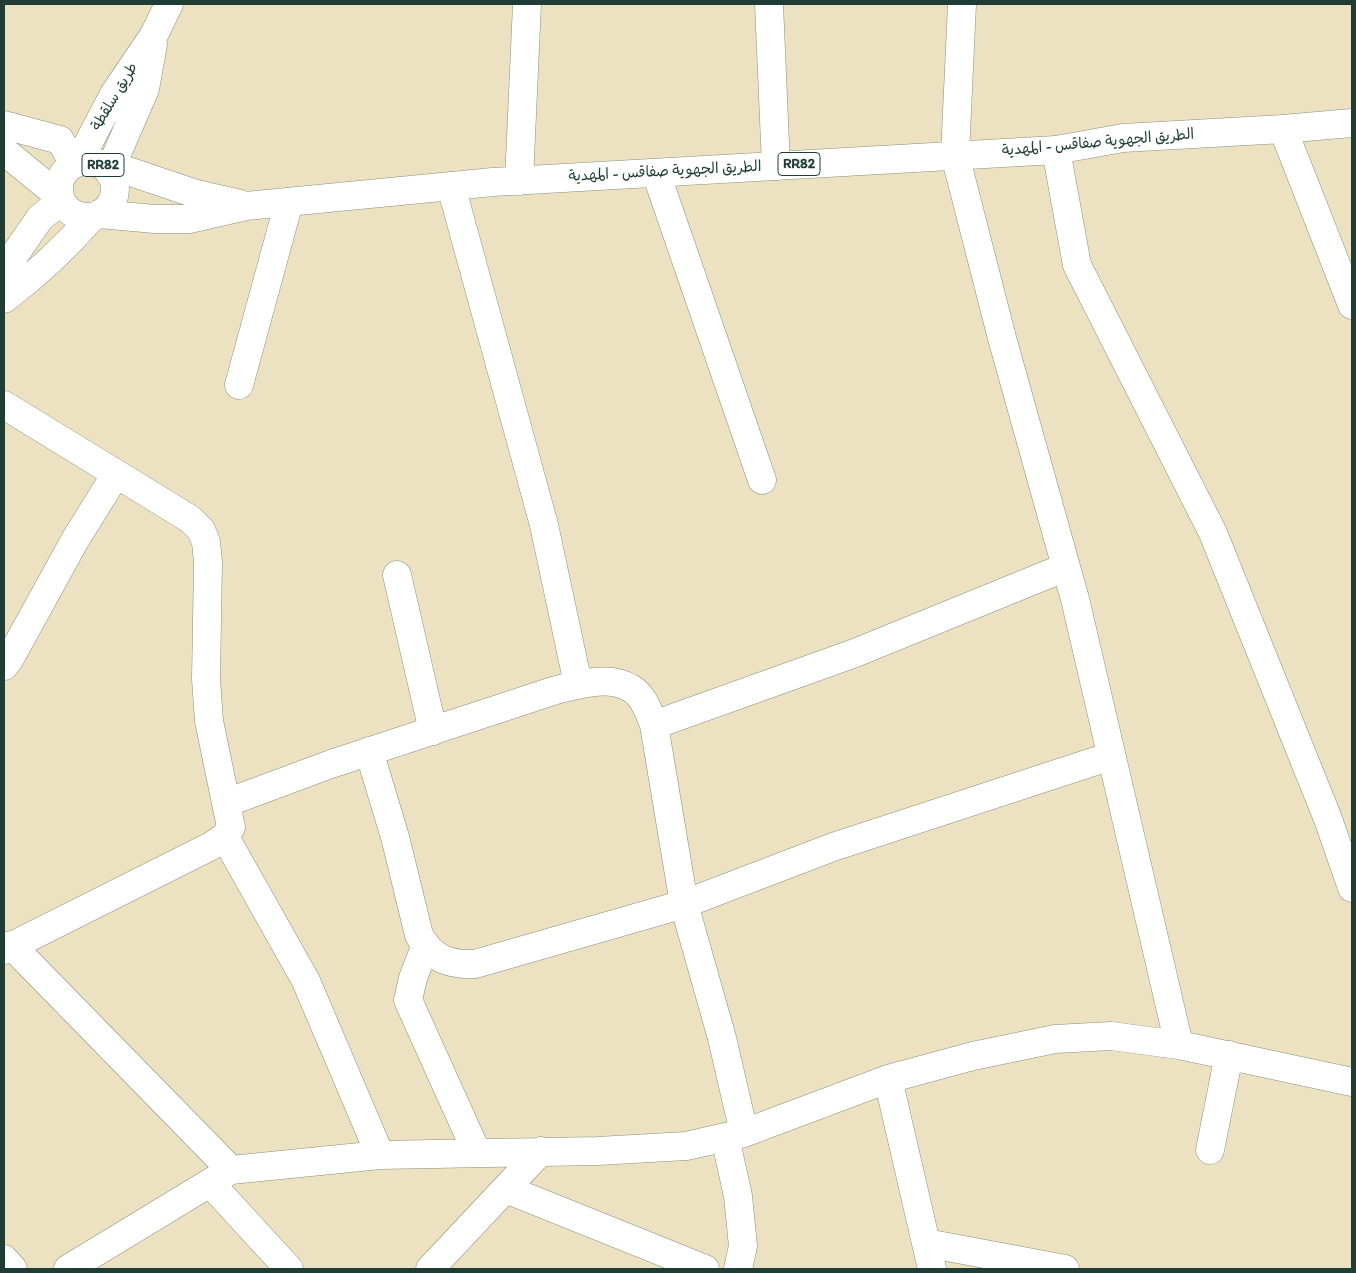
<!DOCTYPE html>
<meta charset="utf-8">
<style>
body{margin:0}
#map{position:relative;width:1356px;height:1273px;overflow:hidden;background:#ece2c1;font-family:Itim,sans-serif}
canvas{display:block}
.frame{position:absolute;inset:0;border:5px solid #1f3d34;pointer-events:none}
</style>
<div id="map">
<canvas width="1356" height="1273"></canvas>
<div class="frame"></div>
</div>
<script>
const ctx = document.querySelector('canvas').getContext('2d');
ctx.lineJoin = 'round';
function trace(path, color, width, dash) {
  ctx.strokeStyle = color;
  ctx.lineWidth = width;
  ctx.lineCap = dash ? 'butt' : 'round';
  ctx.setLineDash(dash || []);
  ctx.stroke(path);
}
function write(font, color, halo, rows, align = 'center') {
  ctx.font = font + ' Itim,"Playpen Sans Arabic",sans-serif';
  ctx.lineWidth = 4.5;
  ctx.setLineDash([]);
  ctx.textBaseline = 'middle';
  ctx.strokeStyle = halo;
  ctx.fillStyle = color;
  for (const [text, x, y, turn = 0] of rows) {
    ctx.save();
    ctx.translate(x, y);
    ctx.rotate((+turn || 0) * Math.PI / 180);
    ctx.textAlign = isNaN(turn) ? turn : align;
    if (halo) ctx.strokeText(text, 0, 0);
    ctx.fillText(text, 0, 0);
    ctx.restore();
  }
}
const minor = new Path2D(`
 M769 4 776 166
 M4 125 60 140 74 164
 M1283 129 1352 305
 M1056 150 1077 265 1213 533 1328 819 1352 888
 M4 151 59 196
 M79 161 114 94 154 35 169 4
 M109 172 145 89 153 44
 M656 173 762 480
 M519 181 527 4
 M451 186 544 525 578 684
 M239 385 289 202
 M4 405 190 519 201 530 206 542 208 562 206 679 209 721 226 803
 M397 575 433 731
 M4 666 9 660 75 540 116 474
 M369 751 395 837 419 935C432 959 449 965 475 964L684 904 833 847 1111 756
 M225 837 306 981 380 1155
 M11 945 231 1170
 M425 947 413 978 408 1000 477 1153
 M4 950 211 846 225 837 231 827 226 803 331 764 556 690C580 684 610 675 632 689 644 696 649 713 654 725
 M1179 1045 1352 1082
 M888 1079 932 1269
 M744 1133 722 1038 684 904 654 725 855 653 1066 567
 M725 1137 738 1196 743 1246 738 1269
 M1210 1150 1229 1055
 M210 1183 289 1269
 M506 1189 705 1269
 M926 1243 1065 1269
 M4 1259 13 1269
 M68 1269 231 1170 380 1155 598 1151 686 1146 744 1133 888 1079 973 1056 1055 1039 1111 1036 1179 1045 1075 599 1002 338 955 155 962 4
 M430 1269 541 1151`);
const major = new Path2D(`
 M59 189a28 28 0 1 1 56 0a28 28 0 1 1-56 0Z
 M111 175 128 171 196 194 240 204
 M99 214 155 219H189L246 206 493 182 1056 150 1123 138 1283 129 1352 123
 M4 270 40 218 61 201
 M4 299C37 274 65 248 92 217`);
trace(minor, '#86907a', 29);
trace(major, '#86907a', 29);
trace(minor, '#fff', 28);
trace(major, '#fff', 28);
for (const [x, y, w] of [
 [799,164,42],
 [103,165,42]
]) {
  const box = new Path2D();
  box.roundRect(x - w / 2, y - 11.5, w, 23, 4);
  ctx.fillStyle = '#fff';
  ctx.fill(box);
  trace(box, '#1f3d34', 1);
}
write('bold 14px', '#1f3d34', null, [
 ["RR82",799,164],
 ["RR82",103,165]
]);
write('15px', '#1f3d34', '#fff', [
 ["طريق سلقطة",115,97,-59],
 ["الطريق الجهوية صفاقس - المهدية",1098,143,-5],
 ["الطريق الجهوية صفاقس - المهدية",665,172,-3]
]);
</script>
